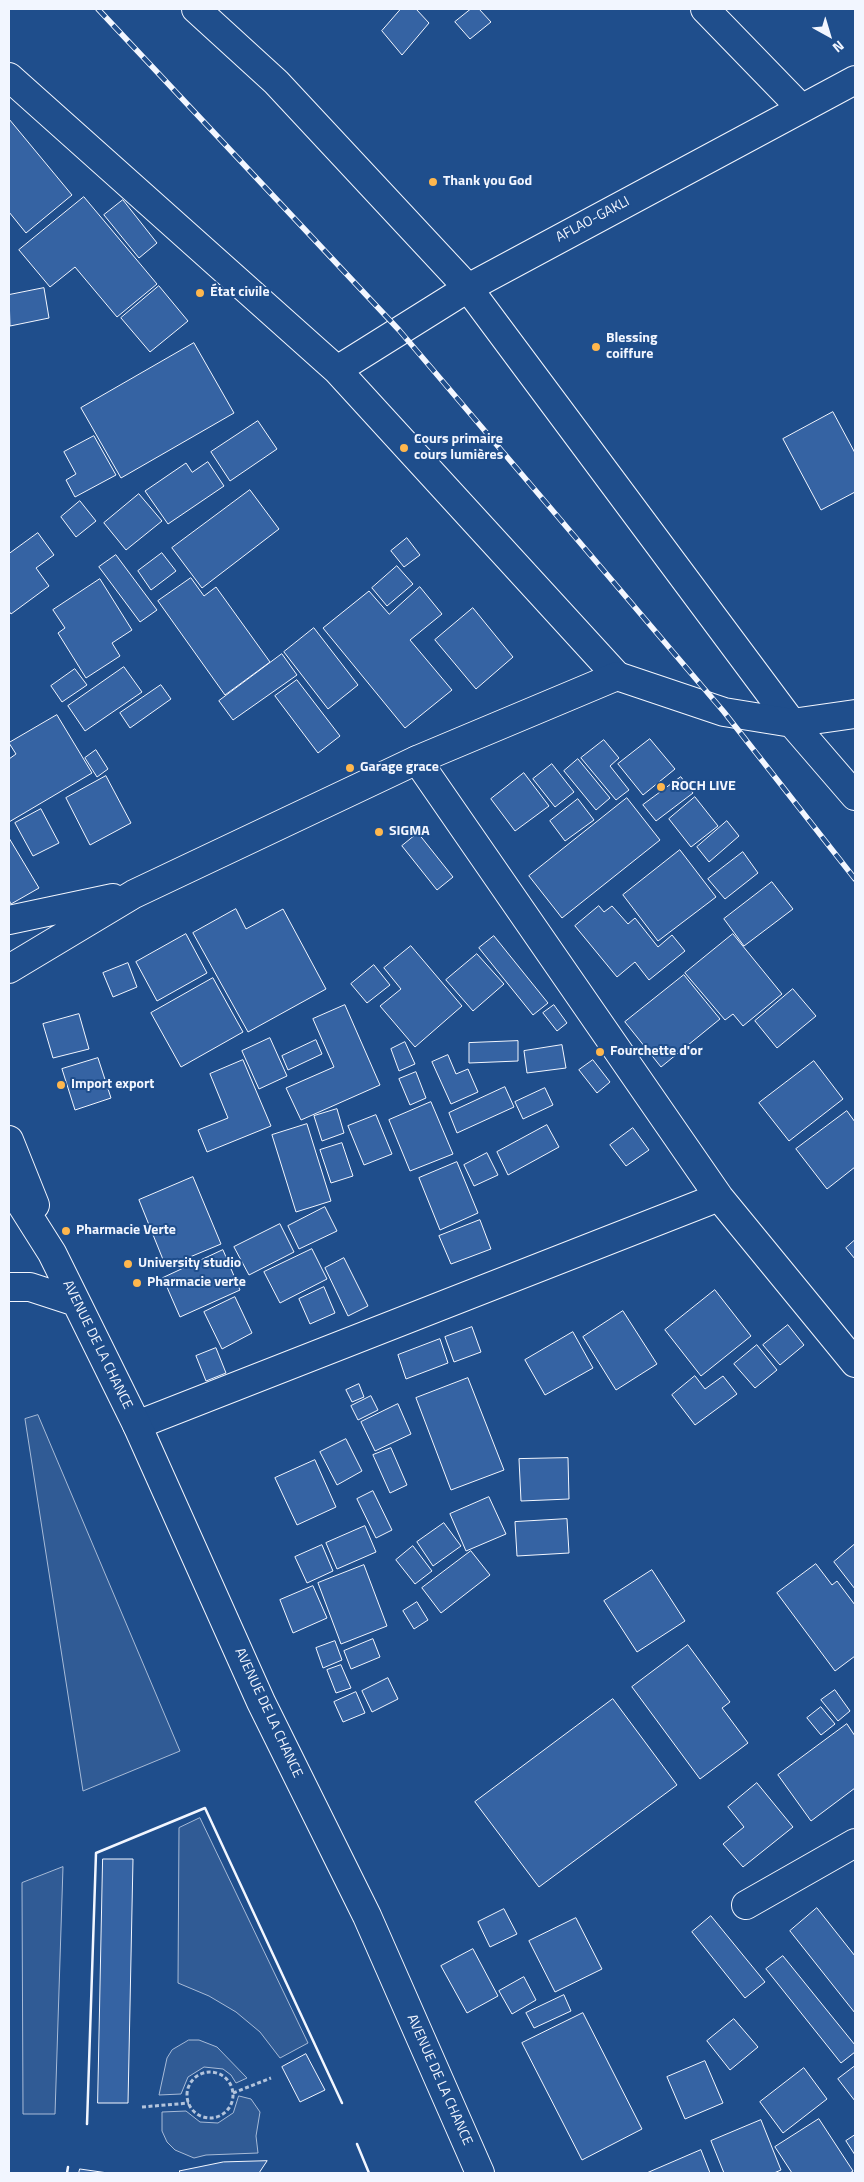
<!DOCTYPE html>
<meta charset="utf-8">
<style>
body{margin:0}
#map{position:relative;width:864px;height:2182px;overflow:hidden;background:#1f4e8c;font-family:"Titillium Web",sans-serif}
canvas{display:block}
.frame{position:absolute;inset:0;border:10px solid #f2f6ff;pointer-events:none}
.north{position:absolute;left:804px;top:10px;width:50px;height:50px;-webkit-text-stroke:4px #1f4e8c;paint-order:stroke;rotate:141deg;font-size:14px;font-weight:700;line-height:20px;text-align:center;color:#f2f6ff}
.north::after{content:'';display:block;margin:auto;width:18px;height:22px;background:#f2f6ff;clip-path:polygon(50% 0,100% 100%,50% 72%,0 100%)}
</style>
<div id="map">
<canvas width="864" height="2182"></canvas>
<div class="frame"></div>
<div class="north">N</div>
</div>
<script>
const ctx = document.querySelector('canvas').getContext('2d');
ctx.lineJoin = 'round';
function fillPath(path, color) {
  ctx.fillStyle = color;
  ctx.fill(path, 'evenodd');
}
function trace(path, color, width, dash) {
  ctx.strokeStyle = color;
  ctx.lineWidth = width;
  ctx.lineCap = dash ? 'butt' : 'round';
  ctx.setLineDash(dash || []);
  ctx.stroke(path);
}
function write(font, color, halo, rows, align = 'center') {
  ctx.font = font + ' "Titillium Web",sans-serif';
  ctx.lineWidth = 4;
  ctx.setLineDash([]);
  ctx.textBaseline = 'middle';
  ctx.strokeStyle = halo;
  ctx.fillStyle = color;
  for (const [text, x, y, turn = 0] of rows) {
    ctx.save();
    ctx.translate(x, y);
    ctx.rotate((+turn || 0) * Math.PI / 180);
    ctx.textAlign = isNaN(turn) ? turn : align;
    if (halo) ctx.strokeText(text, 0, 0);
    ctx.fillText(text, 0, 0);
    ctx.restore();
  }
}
const built = new Path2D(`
 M38 1415 180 1751 83 1791 25 1419Z
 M200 1818 308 2043 280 2058 260 2032 236 2012 209 1996 178 1983 179 1828Z
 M63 1867 55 2114H23L22 1883Z
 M189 2040H199L217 2047 247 2078 236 2083 231 2075 223 2069 204 2067 188 2077 181 2094 159 2095 167 2058 172 2050Z
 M239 2096 251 2099 260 2112 256 2136 258 2153 206 2155 194 2158 175 2150 167 2142 162 2131V2112L186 2111 200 2122 218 2123 233 2113Z`);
fillPath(built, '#305b95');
trace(built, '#a8bbd7', 1);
const building = new Path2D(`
 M401 9H416L429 23 402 55 382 31Z
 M471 9H479L491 22 470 39 455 22Z
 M9 119 72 195 26 233 9 212Z
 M84 197 157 284 117 317 75 267 50 287 19 250Z
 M123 200 157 243 139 258 104 215Z
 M159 286 188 321 150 352 121 318Z
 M44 288 49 318 10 326 9 295Z
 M194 343 234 413 121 478 81 408Z
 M833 412 855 453V492L821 510 783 439Z
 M258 421 277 449 230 481 211 452Z
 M94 436 116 475 75 497 66 480 76 474 64 452Z
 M208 462 224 486 168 524 145 491 186 463 192 472Z
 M250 490 279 529 202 588 172 548Z
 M139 494 162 521 126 550 104 523Z
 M80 501 96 521 76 537 61 517Z
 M38 533 54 555 36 568 49 586 11 614 9 611V554Z
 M407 538 420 555 404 567 391 551Z
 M162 553 176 571 151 590 138 571Z
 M116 555 157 610 140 622 99 567Z
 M397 566 413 584 387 606 372 588Z
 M191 578 204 596 216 587 270 662 225 695 158 601Z
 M100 579 132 630 112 643 120 656 86 678 58 633 65 628 53 610Z
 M420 587 442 614 410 640 452 690 405 728 323 628 369 591 389 614Z
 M473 608 513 657 476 689 435 640Z
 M314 628 358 685 328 709 284 652Z
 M282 654 297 675 233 720 219 701Z
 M124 667 142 692 85 731 68 706Z
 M75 669 87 685 62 702 51 686Z
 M297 680 340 736 318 753 275 696Z
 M161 685 171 699 130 728 120 713Z
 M57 715 92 773 9 822V759L16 754 9 743Z
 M650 739 675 769 643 795 618 764Z
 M604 740 619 758 610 766 629 790 616 800 581 758Z
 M96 750 108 769 97 777 85 758Z
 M578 759 610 798 596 810 564 771Z
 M552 764 574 792 555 807 533 779Z
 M524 773 549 806 515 831 491 799Z
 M106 776 131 823 90 845 66 798Z
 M681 777 693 793 656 821 643 805Z
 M695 797 718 826 691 847 669 819Z
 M627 798 660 840 562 918 529 876Z
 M578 799 594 820 565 841 550 821Z
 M41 809 59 843 33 856 15 823Z
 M727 821 739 836 709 862 697 847Z
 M418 833 453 877 437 890 402 846Z
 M9 838 39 888 11 904 9 900Z
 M680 850 716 897 658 941 623 895Z
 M743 852 758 873 725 899 708 879Z
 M772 882 793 909 744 946 724 919Z
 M599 906 604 912 612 906 628 924 635 918 658 947 672 935 685 951 649 980 635 962 617 977 575 926Z
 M236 909 246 929 283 909 326 989 248 1032 193 933Z
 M186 934 207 973 157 1001 136 962Z
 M733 934 782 994 743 1026 733 1014 725 1020 685 973Z
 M494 936 548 1003 533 1015 479 948Z
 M411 946 462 1006 415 1047 380 1006 401 989 384 968Z
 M477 954 504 984 473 1011 446 980Z
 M128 963 137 987 113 997 103 973Z
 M374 965 390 985 367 1003 351 984Z
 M684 975 720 1019 661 1067 625 1022Z
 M213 978 243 1032 181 1067 151 1013Z
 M793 989 816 1016 777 1048 755 1021Z
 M345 1005 380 1085 301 1120 286 1088 334 1067 313 1019Z
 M554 1005 567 1023 557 1031 543 1013Z
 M79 1014 89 1049 53 1058 43 1024Z
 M270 1038 287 1076 259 1089 242 1051Z
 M316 1040 322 1054 288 1070 282 1056Z
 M518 1041V1061L469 1063V1043Z
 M405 1042 415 1064 399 1071 391 1049Z
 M562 1045 566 1068 527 1073 524 1051Z
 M448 1055 456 1074 468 1069 478 1092 451 1104 432 1062Z
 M98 1058 111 1098 75 1110 62 1069Z
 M243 1060 271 1126 207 1152 198 1130 228 1118 210 1074Z
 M593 1060 610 1082 597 1093 579 1070Z
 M814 1061 843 1099 789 1141 759 1103Z
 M416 1072 426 1098 410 1105 399 1079Z
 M505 1087 514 1107 457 1133 449 1113Z
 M545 1088 553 1105 523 1119 515 1102Z
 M431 1102 453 1154 410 1171 389 1120Z
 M337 1109 344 1133 322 1141 314 1116Z
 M847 1111 855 1122V1167L827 1189 796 1149Z
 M376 1115 392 1154 364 1165 348 1126Z
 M307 1124 331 1201 296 1212 272 1135Z
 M547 1125 559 1147 508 1175 497 1152Z
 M633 1128 649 1150 626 1166 610 1145Z
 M342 1143 353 1176 331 1183 320 1150Z
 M487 1153 498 1175 474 1186 464 1165Z
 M457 1162 478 1213 440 1230 419 1178Z
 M193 1177 221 1244 166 1267 139 1200Z
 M325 1207 337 1231 299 1249 288 1226Z
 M480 1220 491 1249 451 1264 439 1236Z
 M280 1224 294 1252 249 1275 234 1247Z
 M855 1240V1259L846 1248Z
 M312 1249 327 1279 280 1303 264 1272Z
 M223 1250 240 1290 180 1317 163 1278Z
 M344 1258 368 1306 348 1316 325 1268Z
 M324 1287 335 1313 310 1324 299 1299Z
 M715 1290 751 1336 701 1376 665 1330Z
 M235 1297 252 1333 222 1349 204 1312Z
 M623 1311 657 1364 616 1390 583 1337Z
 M788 1325 804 1345 780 1365 763 1345Z
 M472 1327 481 1352 454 1362 445 1337Z
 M573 1332 593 1368 545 1395 525 1360Z
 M440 1339 448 1363 406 1379 398 1355Z
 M757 1345 777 1370 755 1388 734 1364Z
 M216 1348 226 1373 206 1381 196 1356Z
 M695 1376 705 1389 723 1376 737 1394 695 1425 672 1395Z
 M468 1378 504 1470 451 1490 416 1398Z
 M359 1384 364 1397 352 1402 346 1390Z
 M371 1396 378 1410 358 1420 351 1406Z
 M398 1404 411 1434 375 1451 361 1422Z
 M346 1439 362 1471 337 1485 320 1452Z
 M391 1448 407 1485 390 1493 373 1455Z
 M568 1458 569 1499 521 1501 519 1459Z
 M315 1460 336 1507 297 1525 275 1478Z
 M373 1491 392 1530 376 1538 357 1499Z
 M489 1497 506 1534 466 1551 450 1514Z
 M567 1519 569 1553 517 1556 515 1522Z
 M444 1523 461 1546 433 1566 417 1542Z
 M365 1526 376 1552 337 1569 326 1543Z
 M855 1544V1589L834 1562Z
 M322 1545 333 1571 307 1583 295 1557Z
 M413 1546 432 1571 415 1584 396 1560Z
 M471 1551 490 1575 441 1613 422 1588Z
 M816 1564 832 1585 837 1581 855 1605V1656L835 1671 777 1593Z
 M364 1565 387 1626 341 1644 318 1583Z
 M652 1570 685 1621 637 1652 604 1601Z
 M313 1586 327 1618 293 1633 280 1600Z
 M417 1602 428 1620 414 1629 403 1611Z
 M373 1639 380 1657 351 1669 344 1651Z
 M335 1641 342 1660 323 1668 316 1648Z
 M688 1645 730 1702 722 1708 748 1743 700 1779 632 1687Z
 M341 1665 351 1688 336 1693 327 1670Z
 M388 1678 398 1699 372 1712 362 1691Z
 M835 1690 850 1711 838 1721 821 1700Z
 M356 1692 365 1713 343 1722 334 1702Z
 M613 1699 677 1785 539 1887 475 1802Z
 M821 1707 835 1724 821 1735 807 1718Z
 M847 1724 855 1736V1788L811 1821 778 1775Z
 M757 1783 793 1827 743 1867 723 1844 744 1827 728 1807Z
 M103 1859H133L128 2103H98Z
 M817 1908 855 1956V2013L790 1931Z
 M504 1909 517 1934 490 1947 478 1922Z
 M711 1916 765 1982 745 1998 692 1932Z
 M576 1918 602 1969 555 1992 529 1941Z
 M473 1949 498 1996 467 2013 441 1966Z
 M783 1956 855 2045V2052L841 2063 766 1969Z
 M524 1977 536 2000 512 2014 499 1991Z
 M564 1995 571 2011 534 2028 526 2013Z
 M583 2013 642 2129 582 2160 522 2043Z
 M734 2019 758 2047 730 2070 707 2041Z
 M306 2054 325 2090 300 2102 282 2067Z
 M705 2061 723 2103 685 2119 667 2077Z
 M855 2066V2101L838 2079Z
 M804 2068 827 2099 783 2133 760 2102Z
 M819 2119 853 2171 850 2173H792L775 2147Z
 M761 2120 781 2170 774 2173H724L711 2141Z
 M855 2135V2155L846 2141Z
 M701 2150 710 2173H647Z
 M267 2161 259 2173H181L179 2171 223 2162Z
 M80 2169 108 2173H79Z`);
fillPath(building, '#3563a3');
trace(building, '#f2f6ff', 1);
const minor = new Path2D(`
 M196 9 276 82 468 288 792 723
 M705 9 801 108
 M9 77 337 370 617 676
 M337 370 468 288 855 80
 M417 760 719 1197 855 1363
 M137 1425 719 1197
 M746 1905 855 1843`);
const tertiary = new Path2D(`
 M792 723 855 796
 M9 920 113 898
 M9 969 134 894 417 760 617 676 724 712 792 723 855 714`);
const primary = new Path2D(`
 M9 1140 35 1205
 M9 1185 52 1253 137 1425 261 1702 367 1916 480 2173
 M9 1287H30L76 1302`);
trace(minor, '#f2f6ff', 30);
trace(tertiary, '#f2f6ff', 30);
trace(primary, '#f2f6ff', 30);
trace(new Path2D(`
 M187 2095a23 23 0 1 1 46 0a23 23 0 1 1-46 0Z
 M233 2093 271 2078
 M142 2107 189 2103`), '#b3c4dc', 3, [4, 2.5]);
trace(minor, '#1f4e8c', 28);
trace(tertiary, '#1f4e8c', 28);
trace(primary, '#1f4e8c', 28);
const rail = new Path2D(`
 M98 9 399 330 724 712 855 879`);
trace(rail, '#f2f6ff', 5.5);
trace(rail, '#1f4e8c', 4, [11]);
trace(new Path2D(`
 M87 2124 96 1853 205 1808 342 2103
 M357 2144 369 2173
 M67 2173 68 2167`), '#f2f6ff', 2.5);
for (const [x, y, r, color] of [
 [433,182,5,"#ffb74d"],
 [200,293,5,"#ffb74d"],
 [596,347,5,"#ffb74d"],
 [404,448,5,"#ffb74d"],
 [350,768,5,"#ffb74d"],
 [661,787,5,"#ffb74d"],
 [379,832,5,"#ffb74d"],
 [600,1052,5,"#ffb74d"],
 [61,1085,5,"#ffb74d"],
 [66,1231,5,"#ffb74d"],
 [128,1264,5,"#ffb74d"],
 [137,1283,5,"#ffb74d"]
]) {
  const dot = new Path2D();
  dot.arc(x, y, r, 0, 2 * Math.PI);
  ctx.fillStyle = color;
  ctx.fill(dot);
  trace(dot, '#1f4e8c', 2);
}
write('bold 14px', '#f2f6ff', '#1f4e8c', [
 ["Thank you God",443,182],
 ["État civile",210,293],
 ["Blessing",606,339],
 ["coiffure",606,355],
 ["Cours primaire",414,440],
 ["cours lumières",414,456],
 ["Garage grace",360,768],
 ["ROCH LIVE",671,787],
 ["SIGMA",389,832],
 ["Fourchette d'or",610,1052],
 ["Import export",71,1085],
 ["Pharmacie Verte",76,1231],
 ["University studio",138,1264],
 ["Pharmacie verte",147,1283]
], 'left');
write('14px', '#f2f6ff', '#1f4e8c', [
 ["AFLAO-GAKLI",593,220,-28],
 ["AVENUE DE LA CHANCE",97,1345,64],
 ["AVENUE DE LA CHANCE",268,1713,65],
 ["AVENUE DE LA CHANCE",439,2080,66]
]);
</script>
